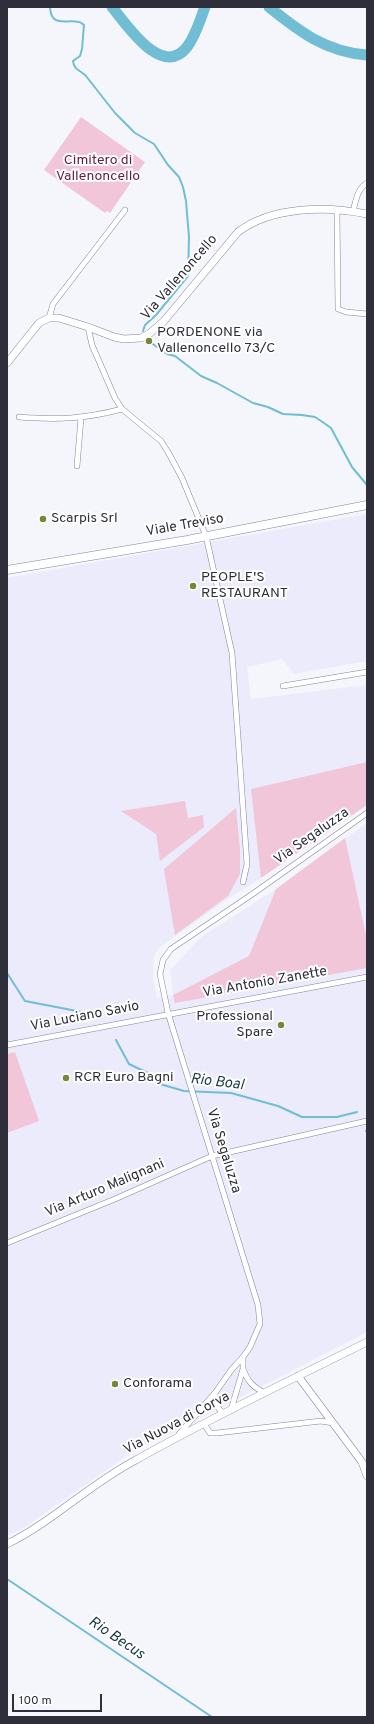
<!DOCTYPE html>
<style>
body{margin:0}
#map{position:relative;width:374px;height:1724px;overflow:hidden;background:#f5f5fc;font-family:Overpass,sans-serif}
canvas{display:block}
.frame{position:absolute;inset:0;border:8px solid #2f2f3b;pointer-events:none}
.scale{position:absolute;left:12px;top:1694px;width:90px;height:18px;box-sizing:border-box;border:2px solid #2f2f3b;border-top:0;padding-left:5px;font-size:12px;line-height:14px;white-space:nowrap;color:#2f2f3b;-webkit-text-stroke:3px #fff;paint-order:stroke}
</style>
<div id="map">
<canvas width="374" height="1724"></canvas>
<div class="frame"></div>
<div class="scale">100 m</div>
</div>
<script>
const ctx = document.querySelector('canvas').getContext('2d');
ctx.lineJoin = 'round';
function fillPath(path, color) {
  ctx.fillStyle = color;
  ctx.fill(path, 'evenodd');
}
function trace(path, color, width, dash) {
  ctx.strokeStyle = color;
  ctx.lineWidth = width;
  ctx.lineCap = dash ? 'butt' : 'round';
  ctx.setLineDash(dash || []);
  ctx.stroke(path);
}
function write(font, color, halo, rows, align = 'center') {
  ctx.font = font + ' Overpass,sans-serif';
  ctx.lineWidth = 4;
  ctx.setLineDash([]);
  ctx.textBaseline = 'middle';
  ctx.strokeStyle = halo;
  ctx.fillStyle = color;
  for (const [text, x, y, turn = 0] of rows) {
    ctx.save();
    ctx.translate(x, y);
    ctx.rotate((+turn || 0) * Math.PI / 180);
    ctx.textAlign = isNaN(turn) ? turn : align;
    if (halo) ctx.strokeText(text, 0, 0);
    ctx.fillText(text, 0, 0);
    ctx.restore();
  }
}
fillPath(new Path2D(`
 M367 514V661L294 674 282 659 247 667 251 699 367 685V805L261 878 226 900 160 947 154 955 153 977 157 998 173 995 170 970 201 937 276 889 367 823V1332L128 1455 22 1529 7 1535V578Z`), '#ebebfb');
fillPath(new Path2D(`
 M81 117 145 162 110 213 107 211 105 213 44 170Z
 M367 762V805L261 878 251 789Z
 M185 801 188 818 203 815 204 827 160 861 156 834 121 811Z
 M236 808 240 849V874L228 896 175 935 164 869Z
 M345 838 367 940V968L175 1003 173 995 249 956 276 889Z
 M15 1052 39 1121 7 1133V1054Z`), '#f2c6d9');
trace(new Path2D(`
 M50 7C51 28 66 19 79 22 81 22 82 24 84 25L82 49 80 56 73 61C74 70 80 70 86 76L115 113 135 133 154 144 168 165 179 177 183 187 186 201 189 237 188 276 156 315 145 325 143 331
 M150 342 167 354 175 356 201 376 217 383 253 403 268 407 283 414 302 415 315 417 324 423 331 428 352 467 367 485
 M7 973 25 1001 87 1013 91 1018
 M116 1040 129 1064 148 1073 160 1084 184 1091 231 1093 278 1106 302 1117H337L357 1112
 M366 1131 367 1132
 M7 1579 212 1717`), '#71bdd4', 2);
trace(new Path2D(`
 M112 7C127 25 162 79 187 47 196 35 200 20 205 7
 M269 7C300 32 326 52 367 55`), '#71bdd4', 11);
const street = new Path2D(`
 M337 210 338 309 346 312 367 314
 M353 211C356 201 357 189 367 183
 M49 318 53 304 125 210
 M88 327 92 345 115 398 122 409 161 441 168 452 182 478 206 536 232 653 247 864 243 882
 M19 417C57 420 85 419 122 409
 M77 466 81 418
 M283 686 367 672
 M7 1045 367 977
 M7 1243 115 1199 212 1156 367 1121
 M243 1369C248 1382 253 1387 265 1393
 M231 1410 243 1369V1357L250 1347 260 1324 258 1305 168 1013 160 974 163 960 171 949 254 893 367 813
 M224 1414C216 1408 216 1402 215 1393L232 1369 243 1357
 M204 1424 210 1433H217L321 1421 333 1423
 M179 1434 215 1393`);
const secondary = new Path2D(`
 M7 363 39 323 49 318H59L88 327 114 337 124 339 141 338 149 334 164 321 238 232C272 206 327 206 367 214
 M298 1376 362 1462 367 1476
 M7 1544C52 1522 89 1485 134 1461 210 1418 289 1381 367 1342`);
const primary = new Path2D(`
 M7 570 187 540 367 505`);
trace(street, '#8383a0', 6);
trace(secondary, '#8383a0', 8);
trace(primary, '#8383a0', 9);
trace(street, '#fff', 5);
trace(secondary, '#fff', 7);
trace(primary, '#fff', 8);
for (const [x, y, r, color] of [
 [149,341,4,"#758838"],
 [43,519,4,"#758838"],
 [193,586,4,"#758838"],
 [281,1025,4,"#758838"],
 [66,1078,4,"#758838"],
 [115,1384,4,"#758838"]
]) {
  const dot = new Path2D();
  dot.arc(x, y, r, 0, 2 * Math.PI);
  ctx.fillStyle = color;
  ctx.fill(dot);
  trace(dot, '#fff', 1.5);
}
write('14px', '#631b43', '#fff', [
 ["Cimitero di",98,161],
 ["Vallenoncello",98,177]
]);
write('14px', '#2f2f3b', '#fff', [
 ["Via Vallenoncello",180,278,-49],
 ["Viale Treviso",185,526,-10],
 ["Via Segaluzza",312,837,-35],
 ["Via Antonio Zanette",265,983,-10],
 ["Via Luciano Savio",85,1017,-11],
 ["Via Segaluzza",223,1151,73],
 ["Via Arturo Malignani",105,1189,-23],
 ["Via Nuova di Corva",177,1424,-28]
]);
write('14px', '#2f2f3b', '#fff', [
 ["PORDENONE via",157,333],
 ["Vallenoncello 73/C",157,349],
 ["Scarpis Srl",51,519],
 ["PEOPLE'S",201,578],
 ["RESTAURANT",201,594],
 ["Professional",273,1017,"right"],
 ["Spare",273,1033,"right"],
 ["RCR Euro Bagni",74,1078],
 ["Conforama",123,1384]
], 'left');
write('italic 15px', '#163a44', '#fff', [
 ["Rio Boal",217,1083,7],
 ["Rio Becus",116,1639,34]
]);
</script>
